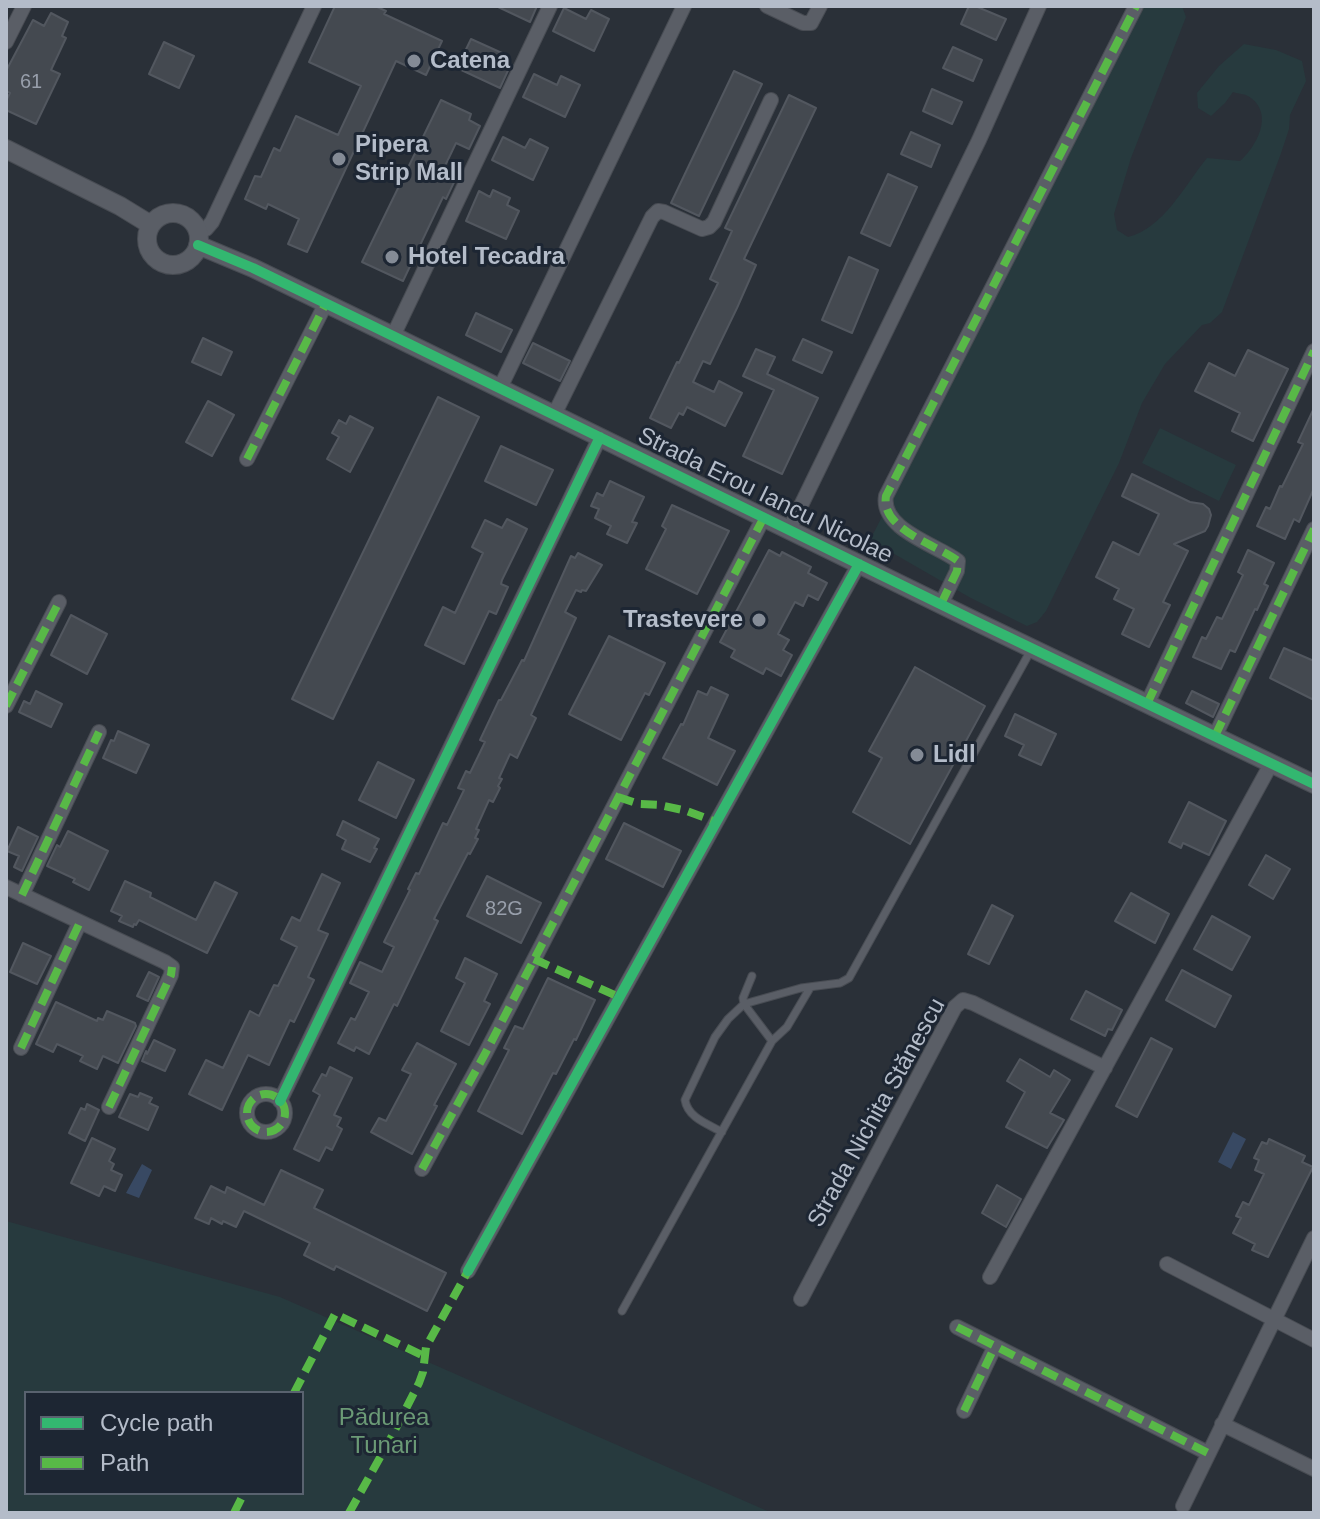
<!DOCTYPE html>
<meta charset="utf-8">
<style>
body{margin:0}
#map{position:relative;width:1320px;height:1519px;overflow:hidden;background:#2a3038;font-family:Arial,sans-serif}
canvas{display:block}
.frame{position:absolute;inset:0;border:8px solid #b4bcc9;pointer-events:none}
.legend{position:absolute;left:24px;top:1391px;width:280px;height:104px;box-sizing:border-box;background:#1d2633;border:2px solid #59626f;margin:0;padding:10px 14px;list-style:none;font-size:24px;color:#b4bcc9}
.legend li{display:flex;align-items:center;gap:16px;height:40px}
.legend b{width:40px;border:2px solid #59626f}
</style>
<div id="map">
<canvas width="1320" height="1519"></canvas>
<div class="frame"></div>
<ul class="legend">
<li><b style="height:10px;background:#33b770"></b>Cycle path</li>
<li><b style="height:10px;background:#58b947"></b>Path</li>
</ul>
</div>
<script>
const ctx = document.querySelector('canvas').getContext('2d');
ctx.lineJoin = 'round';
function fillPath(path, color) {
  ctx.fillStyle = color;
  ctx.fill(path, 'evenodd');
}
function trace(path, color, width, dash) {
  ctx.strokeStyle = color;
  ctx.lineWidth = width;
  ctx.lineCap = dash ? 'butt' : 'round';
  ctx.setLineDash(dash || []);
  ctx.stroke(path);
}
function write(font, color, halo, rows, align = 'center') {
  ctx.font = font + ' Arial,sans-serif';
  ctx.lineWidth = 6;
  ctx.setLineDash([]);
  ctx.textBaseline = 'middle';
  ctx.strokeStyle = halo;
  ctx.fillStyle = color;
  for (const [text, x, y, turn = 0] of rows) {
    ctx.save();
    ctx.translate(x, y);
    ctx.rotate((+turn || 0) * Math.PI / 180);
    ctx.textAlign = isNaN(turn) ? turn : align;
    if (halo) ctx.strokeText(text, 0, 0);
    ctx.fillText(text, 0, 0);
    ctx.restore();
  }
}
fillPath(new Path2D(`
 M1144 6H1182L1186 17 1131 158 1114 214 1117 230 1128 237C1164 228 1184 186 1207 158L1240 161C1256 147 1274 115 1251 98 1247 94 1239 94 1233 92L1225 103 1211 116 1198 108 1197 93 1219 66 1244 44 1276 50 1302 61 1306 81 1290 115 1289 129 1280 156 1222 312 1210 323 1202 325 1165 364 1142 403 1119 463 1046 611 1037 622 1027 626 969 597 870 540Z
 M1160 428 1236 465 1219 501 1142 463Z
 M6 1221 280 1297 772 1513H6ZM26 1393H302V1493H26Z`), '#273a3e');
fillPath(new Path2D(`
 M1233 1132 1246 1139 1231 1169 1218 1162Z
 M142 1164 152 1170 139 1198 126 1193Z`), '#384963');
const building = new Path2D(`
 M335 6H375L386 11 384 14 442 41 426 75 396 61 307 252 288 244 299 219 268 204 266 209 245 199 255 176 261 177 274 148 280 151 296 116 338 135 361 86 309 62Z
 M496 6H537L530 22Z
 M969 6H975L1006 19 996 40 961 24Z
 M564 8 586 19 591 10 609 19 594 51 553 31Z
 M51 13 68 22 62 36 66 38 51 70 60 74 36 124 6 110V101L10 93 6 91V71L33 20 44 26Z
 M471 39 502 53 499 59 511 64 500 88 457 68Z
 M164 42 194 56 179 88 149 74Z
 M953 47 982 60 973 81 943 68Z
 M734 71 762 84 699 216 671 203Z
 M534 74 557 85 561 76 580 85 565 117 523 97Z
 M932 89 962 102 952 124 923 111Z
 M789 95 816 108 744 259 756 265 737 308 710 364 703 361 693 382 714 392 719 381 742 393 725 426 687 407 683 415 679 413 671 428 650 418 677 362 679 363 718 283 710 279 732 231 725 228Z
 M441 100 471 114 469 120 480 126 469 149 456 143 444 168 458 174 446 199 443 197 403 281 362 262Z
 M911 132 940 145 931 167 901 154Z
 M503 137 525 148 530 139 548 148 533 180 492 160Z
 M888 174 917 187 890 246 861 233Z
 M493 190 510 198 507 205 519 211 506 239 466 221 479 191 490 197Z
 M849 257 878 270 852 333 822 320Z
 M476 313 512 330 501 352 466 335Z
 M203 338 232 352 221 375 192 362Z
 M803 339 832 352 822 373 793 360Z
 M533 343 570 361 560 381 523 363Z
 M756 349 775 357 767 374 818 398 782 474 743 456 774 390 743 376Z
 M1248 350 1288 369 1253 441 1232 431 1240 413 1195 391 1209 363 1235 376Z
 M438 397 479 417 333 719 292 699Z
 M208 401 234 415 212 456 186 442Z
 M1314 408V488L1299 522 1294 519 1285 539 1257 526 1266 507 1270 509 1280 486 1282 487 1303 444 1298 442Z
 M350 416 373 428 350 472 327 459 339 437 332 433 339 420 346 424Z
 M501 446 553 470 536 505 485 481Z
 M1132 474 1190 502 1203 504 1209 509 1211 515 1208 526 1205 531 1174 544 1188 551 1163 602 1170 605 1149 647 1122 634 1134 609 1114 599 1119 589 1096 577 1113 542 1139 555 1159 514 1122 496Z
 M610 481 644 497 632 522 637 523 627 543 607 534 611 526 595 518 599 509 591 506 597 493 603 496Z
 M672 505 729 531 697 594 646 569 666 529 662 526Z
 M507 519 527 529 502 580 501 584 508 587 496 614 489 611 464 664 425 645 443 607 455 613 483 553 472 547 485 520 502 528Z
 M769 550 780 556 782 552 811 567 808 573 827 583 818 600 808 595 803 606 795 602 778 634 789 640 783 650 792 655 781 676 766 668 763 674 731 657 735 650 720 642Z
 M1248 550 1274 563 1264 584 1268 586 1257 610 1255 609 1235 652 1230 650 1221 669 1193 657 1202 637 1206 639 1217 617 1222 619 1243 575 1238 572Z
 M578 553 602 565 586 591 582 590 581 592 576 590 565 612 576 618 531 715 536 718 517 758 510 754 499 778 502 779 498 786 500 788 493 802 489 800 476 829 479 830 475 838 478 839 470 854 468 853 434 919 438 921 397 1006 394 1004 369 1054 356 1047 354 1051 338 1043 351 1018 355 1020 369 992 350 983 360 962 382 972 394 947 384 942 410 890 408 889 416 873 419 874 443 823 447 825 464 790 458 788 466 771 470 773 485 742 480 740 499 700H501L522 660 524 661 571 556 575 558Z
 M71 615 107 634 87 674 51 655Z
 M609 636 665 663 649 695 645 693 621 740 569 714Z
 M1284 648 1314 661V700L1270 678Z
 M915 667 985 706 910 844 853 812 882 758 869 751Z
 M711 687 728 695 708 738 735 751 717 785 663 758 681 724 683 725 698 691 707 695Z
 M36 691 62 704 51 727 19 712 24 701 30 704Z
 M1192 691 1219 704 1213 717 1186 703Z
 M1015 714 1056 734 1041 765 1019 755 1024 745 1005 736Z
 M118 731 149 745 136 773 103 758 111 740 114 741Z
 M378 762 414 780 396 818 359 800Z
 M1189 802 1226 821 1209 855 1183 843 1181 848 1169 842Z
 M343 821 379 839 374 848 377 849 370 862 342 849 346 840 337 835Z
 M624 823 681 851 663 887 606 859Z
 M18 827 38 837 22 871 14 867 19 856 7 851Z
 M68 831 108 851 89 890 73 882 75 879 47 866 57 845 60 847Z
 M1266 855 1290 869 1273 899 1249 885Z
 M322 874 340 883 318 930 328 934 308 977 314 980 294 1022 290 1020 269 1065 248 1055 222 1110 189 1094 206 1060 223 1068 250 1011 259 1016 274 985 278 986 297 947 281 939 292 917 300 921Z
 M487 876 541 903 521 943 467 916Z
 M125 881 151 893 150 897 196 920 215 882 237 893 207 953 139 920 136 925 134 924 133 927 119 921 122 916 111 911Z
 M1131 893 1169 914 1155 943 1115 921Z
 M992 905 1013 916 989 964 968 954Z
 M1212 916 1250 937 1232 970 1194 949Z
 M23 943 51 956 37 984 10 972Z
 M465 958 497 974 484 1001 490 1004 469 1045 441 1031 465 983 456 978Z
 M1182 970 1231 996 1215 1027 1166 1000Z
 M149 972 159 977 148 1001 137 996Z
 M548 978 595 1000 576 1040 574 1039 556 1074 553 1073 522 1134 478 1111 509 1050 504 1048 515 1026 523 1029Z
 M1086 991 1122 1010 1112 1030 1108 1029 1105 1036 1071 1019Z
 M56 1002 97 1021 98 1018 103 1020 107 1011 135 1023 136 1026 118 1063 103 1056 97 1069 80 1061 83 1056 57 1044 53 1052 36 1044Z
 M1151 1038 1172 1049 1137 1117 1116 1106Z
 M154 1040 175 1050 165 1071 142 1061 146 1051 147 1054Z
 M417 1043 456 1064 434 1105 437 1106 412 1154 371 1132 379 1118 386 1121 411 1074 402 1070Z
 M1020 1059 1050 1077 1054 1070 1070 1080 1050 1113 1064 1120 1047 1148 1006 1127 1025 1092 1007 1081Z
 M330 1067 352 1078 334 1115 341 1118 337 1126 342 1129 332 1150 326 1147 319 1161 294 1149 320 1095 313 1091 322 1074 326 1076Z
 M140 1093 152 1098 149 1103 158 1107 148 1130 119 1117 130 1094 138 1097Z
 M87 1104 99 1110 85 1141 69 1133 81 1108 85 1110Z
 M92 1138 115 1149 109 1161 114 1164 111 1170 122 1175 115 1191 104 1186 99 1196 71 1183Z
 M1269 1139 1305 1156 1302 1162 1313 1167 1268 1257 1252 1250 1255 1244 1233 1233 1241 1218 1236 1216 1243 1202 1249 1205 1264 1174 1255 1170 1259 1160 1254 1158 1262 1142 1267 1144Z
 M281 1170 323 1190 314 1208 446 1273 427 1311 336 1266 334 1270 304 1255 310 1243 244 1211 236 1227 223 1221 222 1224 211 1218 209 1224 195 1218 211 1186 225 1193 227 1187 264 1205Z
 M997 1185 1021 1199 1006 1227 982 1213Z`);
fillPath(building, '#444950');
trace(building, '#52575f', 2);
const service = new Path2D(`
 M752 976 743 998 744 1004 772 1041
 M722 1132C708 1124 688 1118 685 1100L715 1037 728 1019 744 1004 801 988 840 983 849 978 1031 650
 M622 1311 772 1041 787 1027 810 988`);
const minor = new Path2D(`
 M767 6 803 23H811L820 6
 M6 42 24 6
 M198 232 206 229 212 222 314 6
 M393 336 550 6
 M500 388 684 6
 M554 415 652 217 658 211 664 212 702 229 709 227 714 222 771 100
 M247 459 326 303
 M789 530 979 140 1039 6
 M941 604 957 571 958 561C937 545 880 529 886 496L1136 6
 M1147 704 1314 351
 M6 706 59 602
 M1215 736 1314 529
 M6 887 165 962 172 967 171 975 109 1107
 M22 895 99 732
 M21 1048 80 922
 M247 1113a19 19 0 1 1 38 0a19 19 0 1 1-38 0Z
 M280 1101 600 437
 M422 1169 486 1052 764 517
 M1167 1264 1314 1340
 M468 1271 859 564
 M990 1277 1271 764
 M801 1299 955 1007 963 1000 973 1003 1105 1068
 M957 1327 1208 1453
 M964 1411 995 1346
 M1222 1424 1314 1469
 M1183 1506 1314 1238`);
const tertiary = new Path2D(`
 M6 149 120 206 151 225
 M147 239a26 26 0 1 1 52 0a26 26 0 1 1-52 0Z
 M198 245 253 268 393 336 977 622 1314 784`);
trace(service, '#484c53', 9);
trace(minor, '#484c53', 16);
trace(tertiary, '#484c53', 20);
trace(service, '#5a5e66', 7);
trace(minor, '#5a5e66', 14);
trace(tertiary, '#5a5e66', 18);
trace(new Path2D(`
 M247 459 326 303
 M941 604 957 571 958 561C937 545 880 529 886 496L1136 6
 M1147 704 1314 351
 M6 706 59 602
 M1215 736 1314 529
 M618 797 639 804 660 805 687 811 716 822
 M22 895 99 732
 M534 959 619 997
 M21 1048 80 922
 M247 1113a19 19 0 1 1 38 0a19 19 0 1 1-38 0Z
 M109 1107 171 975 172 967
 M422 1169 486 1052 764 517
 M957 1327 1208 1453
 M294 1393 335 1314 424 1356
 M964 1411 995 1346
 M234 1513 244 1493
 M349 1513 392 1436 419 1383 423 1372 426 1347 468 1271`), '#58b947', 8, [16, 8]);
trace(new Path2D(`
 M198 245 253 268 393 336 977 622 1314 784
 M280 1101 600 437
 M468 1271 859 564`), '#33b770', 10);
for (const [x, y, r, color] of [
 [414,61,8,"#848b96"],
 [339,159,8,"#848b96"],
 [392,257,8,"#848b96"],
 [759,620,8,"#848b96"],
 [917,755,8,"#848b96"]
]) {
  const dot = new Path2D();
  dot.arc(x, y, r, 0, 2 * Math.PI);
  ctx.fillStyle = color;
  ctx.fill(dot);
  trace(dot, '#1d2633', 3);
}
write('20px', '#989fab', null, [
 ["61",31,82],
 ["82G",504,909]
]);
write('bold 24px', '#b4bcc9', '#1d2633', [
 ["Catena",430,61],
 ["Pipera",355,145],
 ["Strip Mall",355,173],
 ["Hotel Tecadra",408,257],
 ["Trastevere",743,620,"right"],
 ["Lidl",933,755]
], 'left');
write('24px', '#b4bcc9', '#1d2633', [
 ["Strada Erou Iancu Nicolae",765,496,26],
 ["Strada Nichita Stănescu",877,1113,-61]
]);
write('24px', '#6b9a76', '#1d2633', [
 ["Pădurea",384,1418],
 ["Tunari",384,1446]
]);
</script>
